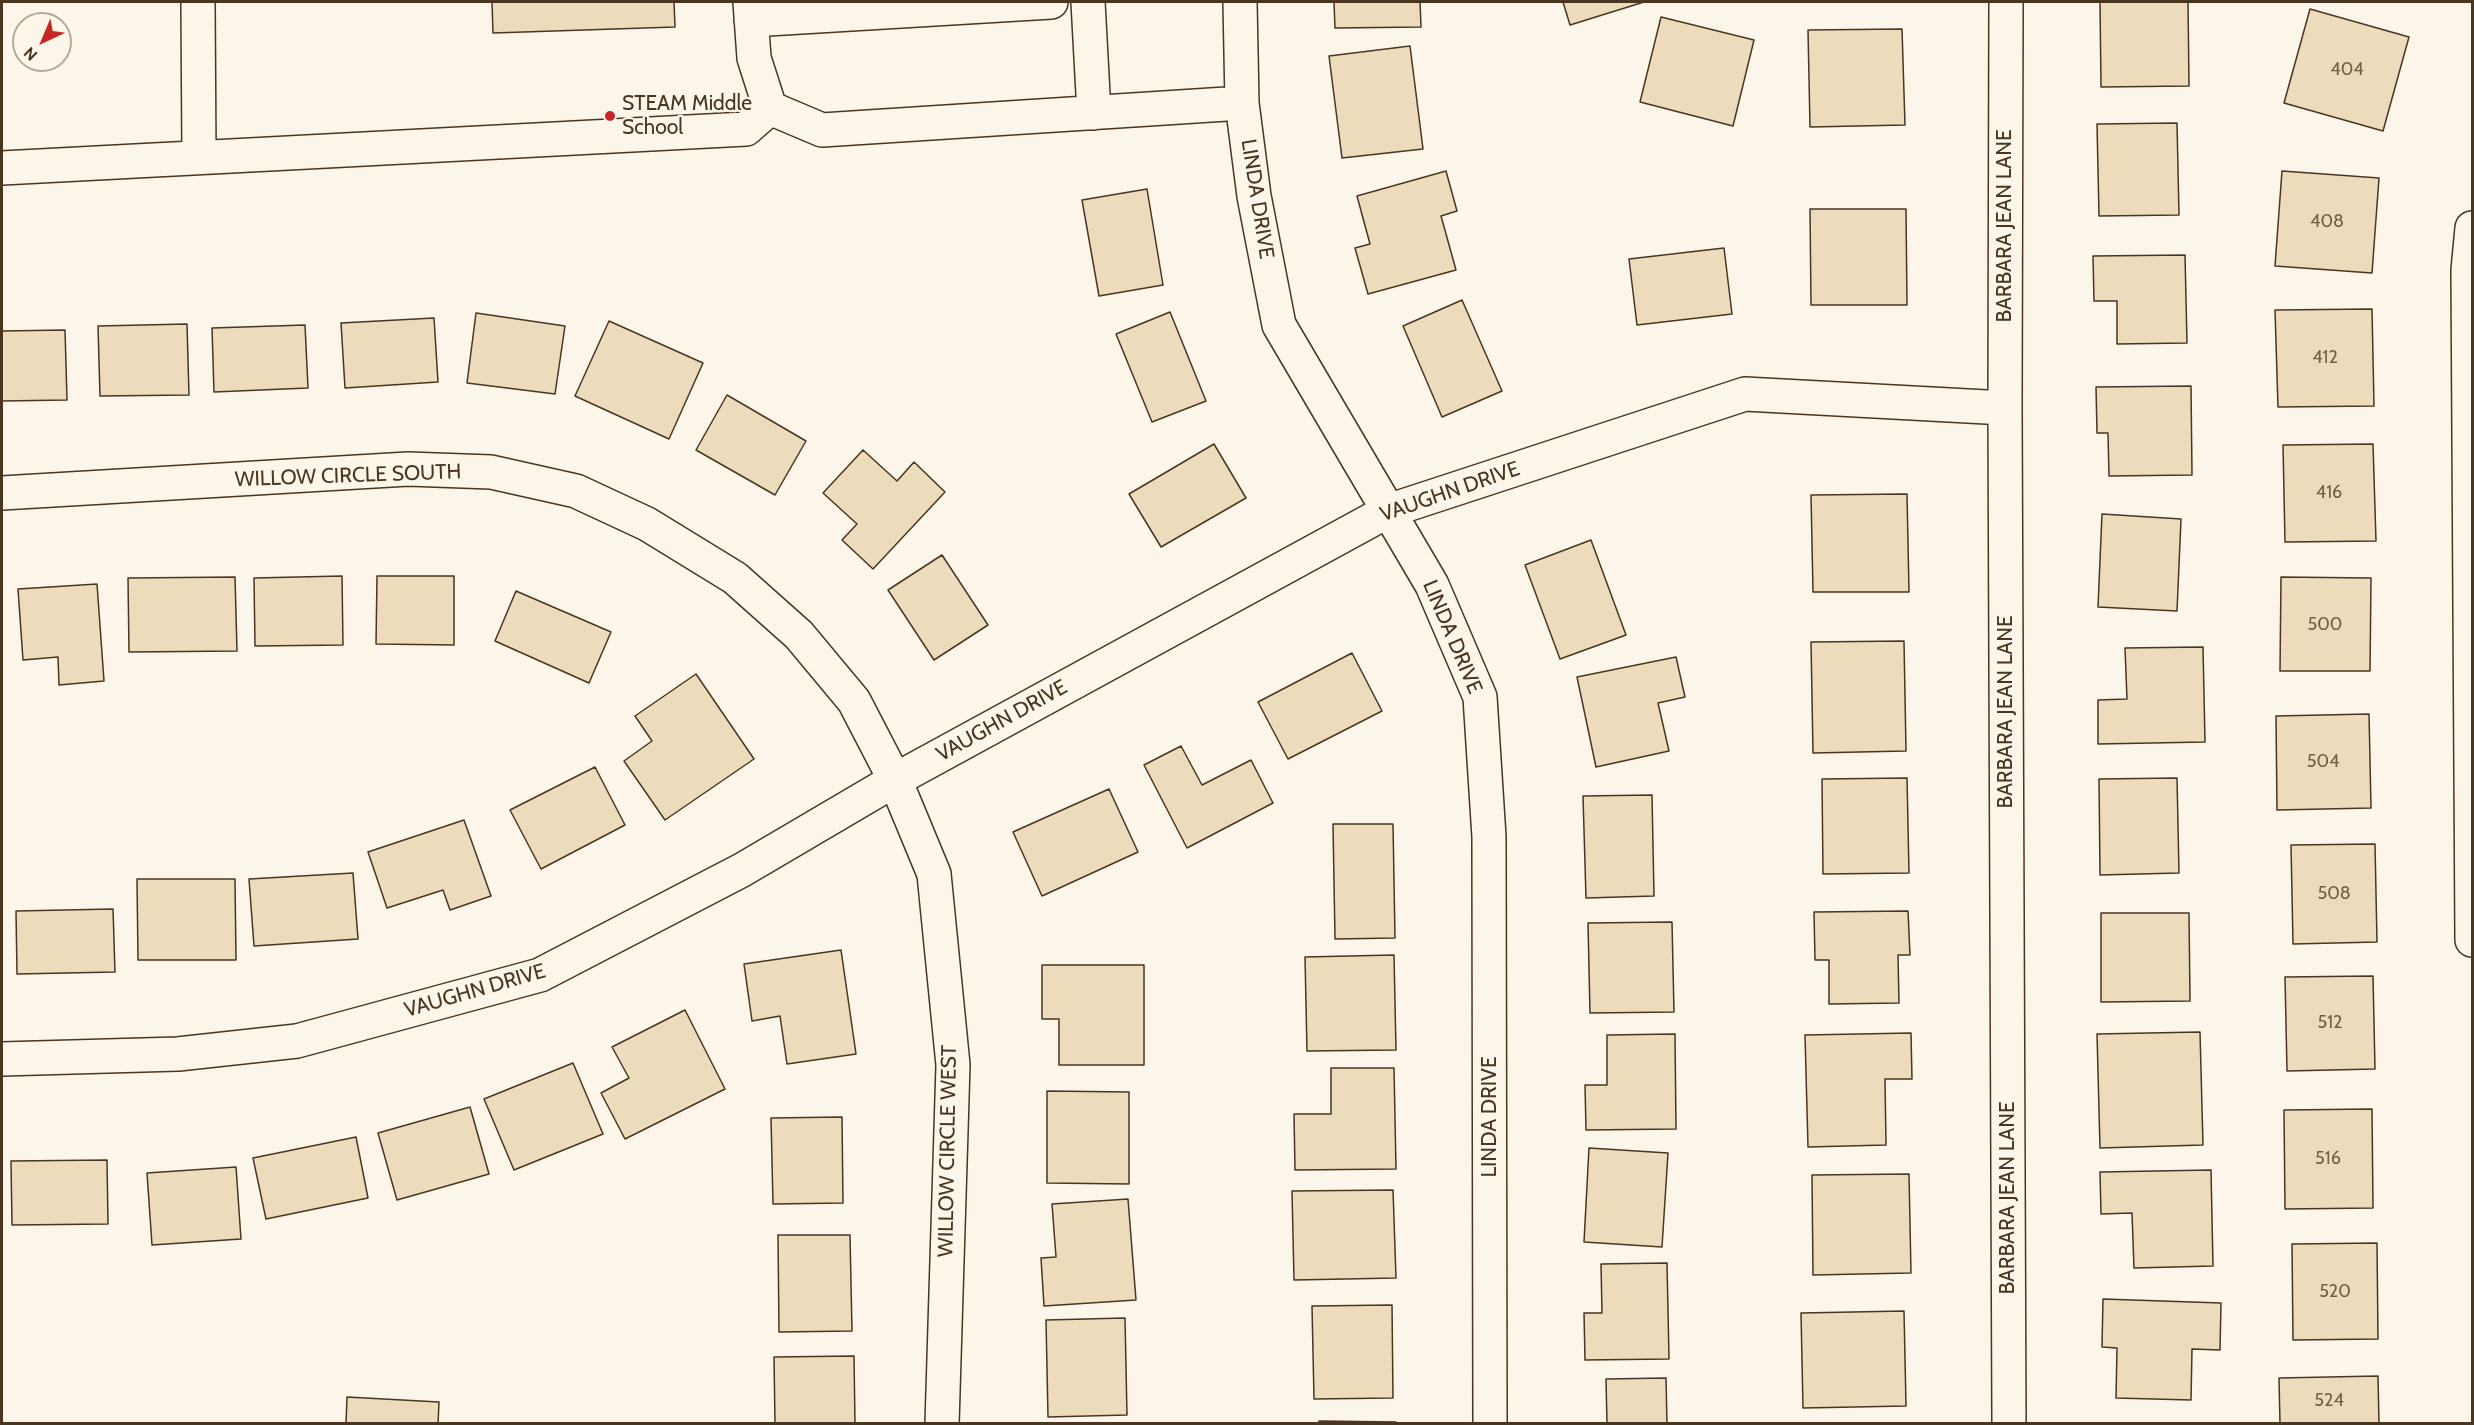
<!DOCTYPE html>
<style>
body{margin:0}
#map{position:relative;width:2474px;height:1425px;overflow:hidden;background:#fbf6e9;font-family:Cabin,sans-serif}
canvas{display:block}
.frame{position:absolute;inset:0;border:3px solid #4a3520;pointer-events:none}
.north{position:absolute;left:12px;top:12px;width:60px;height:60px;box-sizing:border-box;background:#fbf6e9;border:2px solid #b4a999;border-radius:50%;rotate:224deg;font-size:16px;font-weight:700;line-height:24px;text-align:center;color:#4a3520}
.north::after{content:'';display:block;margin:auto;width:21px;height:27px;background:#c62828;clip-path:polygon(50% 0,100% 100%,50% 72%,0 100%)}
</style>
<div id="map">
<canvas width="2474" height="1425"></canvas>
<div class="frame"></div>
<div class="north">N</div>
</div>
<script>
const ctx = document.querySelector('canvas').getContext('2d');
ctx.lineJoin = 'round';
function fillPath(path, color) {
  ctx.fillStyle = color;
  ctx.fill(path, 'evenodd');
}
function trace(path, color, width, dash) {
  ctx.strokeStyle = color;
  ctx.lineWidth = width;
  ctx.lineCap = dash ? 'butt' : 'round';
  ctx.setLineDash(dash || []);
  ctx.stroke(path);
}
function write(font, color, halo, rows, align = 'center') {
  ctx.font = font + ' Cabin,sans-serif';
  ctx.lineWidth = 4.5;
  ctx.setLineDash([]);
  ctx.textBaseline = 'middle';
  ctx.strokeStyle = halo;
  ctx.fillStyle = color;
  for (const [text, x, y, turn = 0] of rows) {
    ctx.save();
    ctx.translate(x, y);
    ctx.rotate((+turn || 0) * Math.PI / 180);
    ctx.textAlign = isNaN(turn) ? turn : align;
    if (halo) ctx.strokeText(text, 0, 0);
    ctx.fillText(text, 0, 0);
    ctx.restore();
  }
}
const building = new Path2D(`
 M492 2H674L675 27 493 33Z
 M1334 2H1420L1421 27 1335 28Z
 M1563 2H1644L1570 25Z
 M2100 2H2188L2189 86 2101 87Z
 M2310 9 2409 37 2383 131 2284 103Z
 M1661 17 1754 40 1733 126 1640 102Z
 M1902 29 1905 125 1810 127 1808 30Z
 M1410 46 1423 149 1342 158 1329 56Z
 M2177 123 2179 215 2099 216 2097 124Z
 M1446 171 1457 211 1441 216 1456 270 1368 294 1355 248 1370 244 1357 196Z
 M2282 171 2379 178 2372 273 2275 266Z
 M1147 189 1163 285 1099 296 1082 200Z
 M1810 209H1906L1907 305H1811Z
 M1724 248 1732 314 1637 325 1629 259Z
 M2185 255 2187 343 2117 344V301H2094L2093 256Z
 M1462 300 1502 391 1442 417 1403 326Z
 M2372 309 2374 406 2278 407 2275 310Z
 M1170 312 1206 401 1152 422 1116 334Z
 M476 313 565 326 555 394 467 383Z
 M434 318 438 382 345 388 341 323Z
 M609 321 703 363 669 439 575 396Z
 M187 324 189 395 100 396 98 326Z
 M305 325 308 388 214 392 212 328Z
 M65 330 67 400 2 401V331Z
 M2191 386 2192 475 2109 476 2108 433H2097L2096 387Z
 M727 395 806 441 775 495 696 450Z
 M1214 444 1246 498 1161 547 1129 494Z
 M2373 444 2376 541 2285 542 2283 445Z
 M863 450 897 481 914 462 945 492 873 569 842 540 857 524 823 493Z
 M1907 494 1909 592H1813L1811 495Z
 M2102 514 2181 519 2177 611 2098 607Z
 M1591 540 1626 635 1560 659 1525 565Z
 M942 555 988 625 934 660 888 590Z
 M342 576 343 645 255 646 254 578Z
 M377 576H454V645L376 644Z
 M235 577 237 651 129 652 128 578Z
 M2281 577 2371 578 2370 671H2280Z
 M97 584 104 681 59 685 58 657 23 660 18 589Z
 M516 591 611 632 589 683 495 641Z
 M1904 641 1906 751 1813 753 1811 642Z
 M2203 647 2205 742 2098 744V700L2127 699 2125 648Z
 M1352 653 1382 711 1288 759 1258 702Z
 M1676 657 1685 697 1658 703 1669 751 1596 767 1577 677Z
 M696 674 754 759 665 820 624 761 652 741 635 716Z
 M2369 714 2371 808 2277 810 2276 716Z
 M1181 746 1202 785 1251 760 1273 803 1187 848 1144 765Z
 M595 767 625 825 541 869 510 810Z
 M1907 778 1909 873 1823 874 1822 779Z
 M2177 778 2179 873 2100 875 2099 779Z
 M1109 789 1138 852 1042 896 1013 832Z
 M1652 795 1654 896 1586 898 1583 796Z
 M464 820 491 896 450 910 443 890 387 908 368 852Z
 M1333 824H1393L1395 938 1335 939Z
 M2375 844 2377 942 2293 944 2291 845Z
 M353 873 358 939 254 946 249 879Z
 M137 879H235L236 960H138Z
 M113 909 115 972 17 974 16 911Z
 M1908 911 1910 955H1898L1899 1003 1829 1004V960H1815L1814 912Z
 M2101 913H2189L2190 1001 2101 1002Z
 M1672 922 1674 1012 1590 1013 1588 923Z
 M841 950 856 1054 787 1064 780 1016 752 1021 744 964Z
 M1394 955 1396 1050 1307 1051 1305 957Z
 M1042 965H1144V1065H1059V1019H1042Z
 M2373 976 2375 1069 2287 1071 2285 977Z
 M685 1010 725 1089 625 1139 601 1093 629 1078 612 1047Z
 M2200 1032 2203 1145 2100 1148 2097 1034Z
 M1911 1033 1912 1079H1885L1886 1145 1808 1147 1805 1035Z
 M1675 1034 1676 1129 1586 1130 1585 1085H1607V1035Z
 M573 1063 603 1134 514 1170 484 1099Z
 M1331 1068H1394L1396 1169 1295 1170 1294 1114H1331Z
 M1047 1091 1129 1092V1184L1047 1183Z
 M470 1107 489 1174 397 1200 378 1133Z
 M2372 1109 2373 1208 2285 1209 2284 1110Z
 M842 1117 843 1203 773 1204 771 1118Z
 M356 1137 368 1198 266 1219 253 1158Z
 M1589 1148 1668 1153 1662 1247 1584 1242Z
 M107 1160 108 1224 12 1225 11 1161Z
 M236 1167 241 1239 152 1245 147 1173Z
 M2211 1170 2213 1266 2134 1268 2132 1213 2101 1214 2100 1172Z
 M1909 1174 1911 1273 1813 1275 1812 1175Z
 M1393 1190 1396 1278 1294 1280 1292 1191Z
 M1128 1199 1136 1300 1044 1306 1041 1258 1056 1257 1052 1204Z
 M778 1235H850L852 1331 779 1332Z
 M2377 1243 2378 1339 2293 1340 2292 1244Z
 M1667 1263 1669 1359 1585 1360 1584 1313H1602L1601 1264Z
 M2103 1299 2221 1303 2220 1350 2192 1349 2191 1400 2116 1398 2117 1348 2102 1347Z
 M1392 1305 1393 1398 1314 1399 1312 1306Z
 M1904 1311 1906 1406 1803 1408 1801 1313Z
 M1125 1318 1127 1415 1048 1417 1046 1320Z
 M854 1356 855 1424H775L774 1357Z
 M2378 1376 2379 1424H2280L2279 1378Z
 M1666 1378 1667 1424H1607L1606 1379Z
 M347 1397 439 1402 438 1424H346Z
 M1319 1421 1396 1422V1424H1319Z`);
fillPath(building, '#ecdcbc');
trace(building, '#4a3520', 1.5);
const minor = new Path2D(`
 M198 2 199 157
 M750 2 754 58 770 108 822 130 1242 103
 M1088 2 1094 113
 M1240 2 1242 103 1254 196 1279 325 1432 585 1480 697 1489 837 1490 1424
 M2006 2 2005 408 2009 1424
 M751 20 1051 2
 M2 168 746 129 770 108
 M2472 228 2468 270 2472 940
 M2 493 408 469 491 472 576 491 647 524 735 578 799 635 854 701 895 780 934 874 953 1065 942 1424
 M2 1059 178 1054 297 1041 540 975 742 870 895 780 1388 511 1745 394 2005 408`);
trace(minor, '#4a3520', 36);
trace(minor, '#fbf6e9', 33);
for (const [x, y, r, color] of [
 [610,116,6,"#c62828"]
]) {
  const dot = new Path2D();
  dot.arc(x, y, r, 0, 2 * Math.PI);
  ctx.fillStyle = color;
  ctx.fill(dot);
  trace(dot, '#fbf6e9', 2);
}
write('18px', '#725f47', null, [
 ["404",2347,70],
 ["408",2327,222],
 ["412",2325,358],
 ["416",2329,493],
 ["500",2325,625],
 ["504",2323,762],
 ["508",2334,894],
 ["512",2330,1023],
 ["516",2328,1159],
 ["520",2335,1292],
 ["524",2329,1401]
]);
write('21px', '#4a3520', '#fbf6e9', [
 ["STEAM Middle",622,104],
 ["School",622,128]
], 'left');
write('21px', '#4a3520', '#fbf6e9', [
 ["LINDA DRIVE",1257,199,81],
 ["BARBARA JEAN LANE",2005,226,-90],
 ["WILLOW CIRCLE SOUTH",348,476,-2],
 ["VAUGHN DRIVE",1450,492,-19],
 ["LINDA DRIVE",1452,637,67],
 ["BARBARA JEAN LANE",2006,712,-90],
 ["VAUGHN DRIVE",1002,721,-29],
 ["VAUGHN DRIVE",475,991,-16],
 ["LINDA DRIVE",1490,1117,-90],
 ["WILLOW CIRCLE WEST",948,1151,-89],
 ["BARBARA JEAN LANE",2008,1198,-90]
]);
</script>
